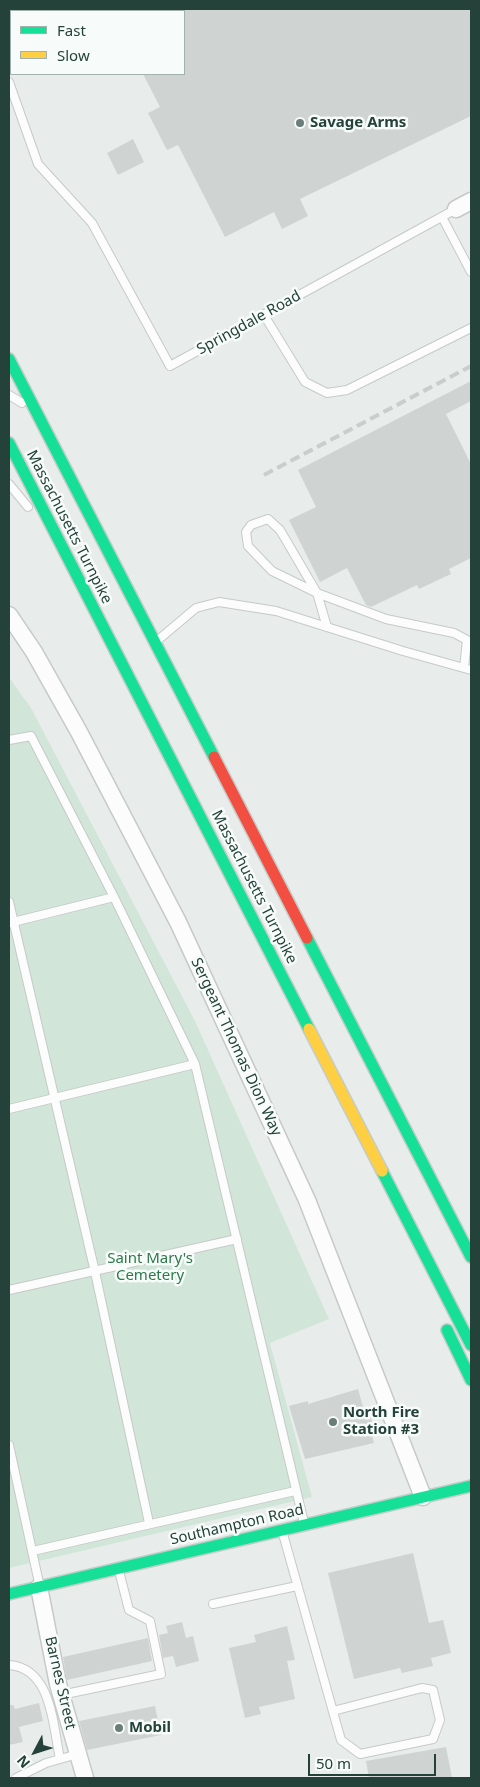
<!DOCTYPE html>
<style>
body{margin:0}
#map{position:relative;width:480px;height:1787px;overflow:hidden;background:#e8edeb;font-family:"Noto Sans",sans-serif}
canvas{display:block}
.frame{position:absolute;inset:0;border:10px solid #24423a;pointer-events:none}
.legend{position:absolute;left:10px;top:10px;width:175px;height:65px;box-sizing:border-box;background:#f7fbf9;border:1px solid #a3b1ad;margin:0;padding:6px 9px;list-style:none;font-size:15px;color:#24423a}
.legend li{display:flex;align-items:center;gap:10px;height:25px}
.legend b{width:25px;border:1px solid #a3b1ad}
.north{position:absolute;left:10px;top:1727px;width:50px;height:50px;-webkit-text-stroke:4px #f7fbf9;paint-order:stroke;rotate:230deg;font-size:14px;font-weight:700;line-height:20px;text-align:center;color:#24423a}
.north::after{content:'';display:block;margin:auto;width:18px;height:22px;background:#24423a;clip-path:polygon(50% 0,100% 100%,50% 72%,0 100%)}
.scale{position:absolute;left:308px;top:1754px;width:128px;height:22px;box-sizing:border-box;border:2px solid #24423a;border-top:0;padding-left:6px;font-size:15px;line-height:18px;white-space:nowrap;color:#24423a;-webkit-text-stroke:4px #f7fbf9;paint-order:stroke}
</style>
<div id="map">
<canvas width="480" height="1787"></canvas>
<div class="frame"></div>
<ul class="legend">
<li><b style="height:6px;background:#16e098"></b>Fast</li>
<li><b style="height:6px;background:#ffcf43"></b>Slow</li>
</ul>
<div class="north">N</div>
<div class="scale">50 m</div>
</div>
<script>
const ctx = document.querySelector('canvas').getContext('2d');
ctx.lineJoin = 'round';
function fillPath(path, color) {
  ctx.fillStyle = color;
  ctx.fill(path, 'evenodd');
}
function trace(path, color, width, dash) {
  ctx.strokeStyle = color;
  ctx.lineWidth = width;
  ctx.lineCap = dash ? 'butt' : 'round';
  ctx.setLineDash(dash || []);
  ctx.stroke(path);
}
function write(font, color, halo, rows, align = 'center') {
  ctx.font = font + ' "Noto Sans",sans-serif';
  ctx.lineWidth = 5;
  ctx.setLineDash([]);
  ctx.textBaseline = 'middle';
  ctx.strokeStyle = halo;
  ctx.fillStyle = color;
  for (const [text, x, y, turn = 0] of rows) {
    ctx.save();
    ctx.translate(x, y);
    ctx.rotate((+turn || 0) * Math.PI / 180);
    ctx.textAlign = isNaN(turn) ? turn : align;
    if (halo) ctx.strokeText(text, 0, 0);
    ctx.fillText(text, 0, 0);
    ctx.restore();
  }
}
fillPath(new Path2D(`
 M9 677 31 708 195 1021 329 1319 270 1343 312 1497 9 1568Z`), '#d1e6d8');
fillPath(new Path2D(`
 M184 9H471V116L300 199 308 216 282 229 274 212 225 237 178 145 167 150 148 113 160 107 143 74H184Z
 M133 139 144 162 118 175 107 153Z
 M471 381V401L446 414 471 464V558L449 569 451 574 419 589 417 585 371 607 366 605 347 568 320 582 289 520 316 507 298 470Z
 M358 1389 365 1414 369 1413 375 1430 371 1431 374 1443 305 1459 289 1406 308 1401V1404Z
 M413 1553 429 1623 443 1620 451 1653 431 1658 433 1666 402 1673 400 1668 354 1679 328 1573Z
 M182 1622 186 1638 193 1636 199 1661 176 1667 173 1656 163 1658 159 1635 168 1633 166 1626Z
 M287 1626 295 1660 287 1661 295 1699 259 1707 261 1714 245 1718 229 1648 256 1642 254 1635Z
 M148 1638 152 1661 67 1680 63 1657Z
 M39 1703 43 1721 19 1727 23 1742 9 1745V1705H13L15 1709Z
 M155 1706 161 1735 87 1750 79 1721Z
 M446 1747 452 1778H369L366 1761Z`), '#cfd4d2');
const lane = new Path2D(`
 M9 82 38 164 92 223 170 366 456 209
 M442 217 471 272
 M264 315 305 382 327 393 347 390 471 328
 M9 395 22 403
 M9 484 28 507
 M327 627 317 593 272 571 248 546 246 532 251 525 268 519 280 530 317 593 386 619 454 633 467 640 464 668
 M158 640 196 608 219 602 276 611 403 651 471 670
 M9 740 31 736 114 897 195 1064 304 1523
 M9 902 95 1272 149 1523
 M9 923 114 897
 M9 1109 195 1064
 M9 1290 237 1239
 M9 1445 39 1583
 M283 1534 341 1740 360 1754 433 1739 440 1720 433 1690 422 1688 333 1711
 M33 1551 295 1491
 M213 1604 297 1586
 M9 1665C52 1668 53 1726 60 1759
 M61 1695 161 1674 150 1621 129 1610 119 1571
 M16 1778 46 1763 78 1754`);
const street = new Path2D(`
 M456 209 471 201
 M9 615 34 652 79 732 178 922 307 1200 423 1497
 M39 1587 58 1684 85 1778`);
const fast = new Path2D(`
 M9 359 214 757
 M9 443 309 1029
 M307 938 471 1257
 M382 1171 471 1345
 M447 1330 471 1380
 M9 1594 471 1486`);
const slow = new Path2D(`
 M309 1029 382 1171`);
const jam = new Path2D(`
 M214 757 307 938`);
trace(lane, '#c5cac8', 10);
trace(street, '#c5cac8', 19);
trace(fast, '#c3ccc9', 14);
trace(slow, '#c3ccc9', 14);
trace(jam, '#c3ccc9', 14);
trace(lane, '#fcfcfc', 8);
trace(street, '#fcfcfc', 16);
trace(fast, '#16e098', 11);
trace(slow, '#ffcf43', 11);
trace(jam, '#f24e42', 11);
trace(new Path2D(`
 M264 475 471 366`), '#c9cdcc', 4, [10, 5]);
for (const [x, y, r, color] of [
 [300,123,5,"#697e78"],
 [333,1422,5,"#697e78"],
 [119,1728,5,"#697e78"]
]) {
  const dot = new Path2D();
  dot.arc(x, y, r, 0, 2 * Math.PI);
  ctx.fillStyle = color;
  ctx.fill(dot);
  trace(dot, '#f7fbf9', 2);
}
write('bold 15px', '#24423a', '#f7fbf9', [
 ["Savage Arms",310,123],
 ["North Fire",343,1413],
 ["Station #3",343,1430],
 ["Mobil",129,1728]
], 'left');
write('15px', '#24423a', '#f7fbf9', [
 ["Springdale Road",249,323,-29],
 ["Massachusetts Turnpike",69,527,63],
 ["Massachusetts Turnpike",254,887,63],
 ["Sergeant Thomas Dion Way",236,1047,65],
 ["Southampton Road",237,1525,-13],
 ["Barnes Street",60,1683,77]
]);
write('15px', '#2d7a4b', '#f7fbf9', [
 ["Saint Mary's",150,1259],
 ["Cemetery",150,1276]
]);
</script>
